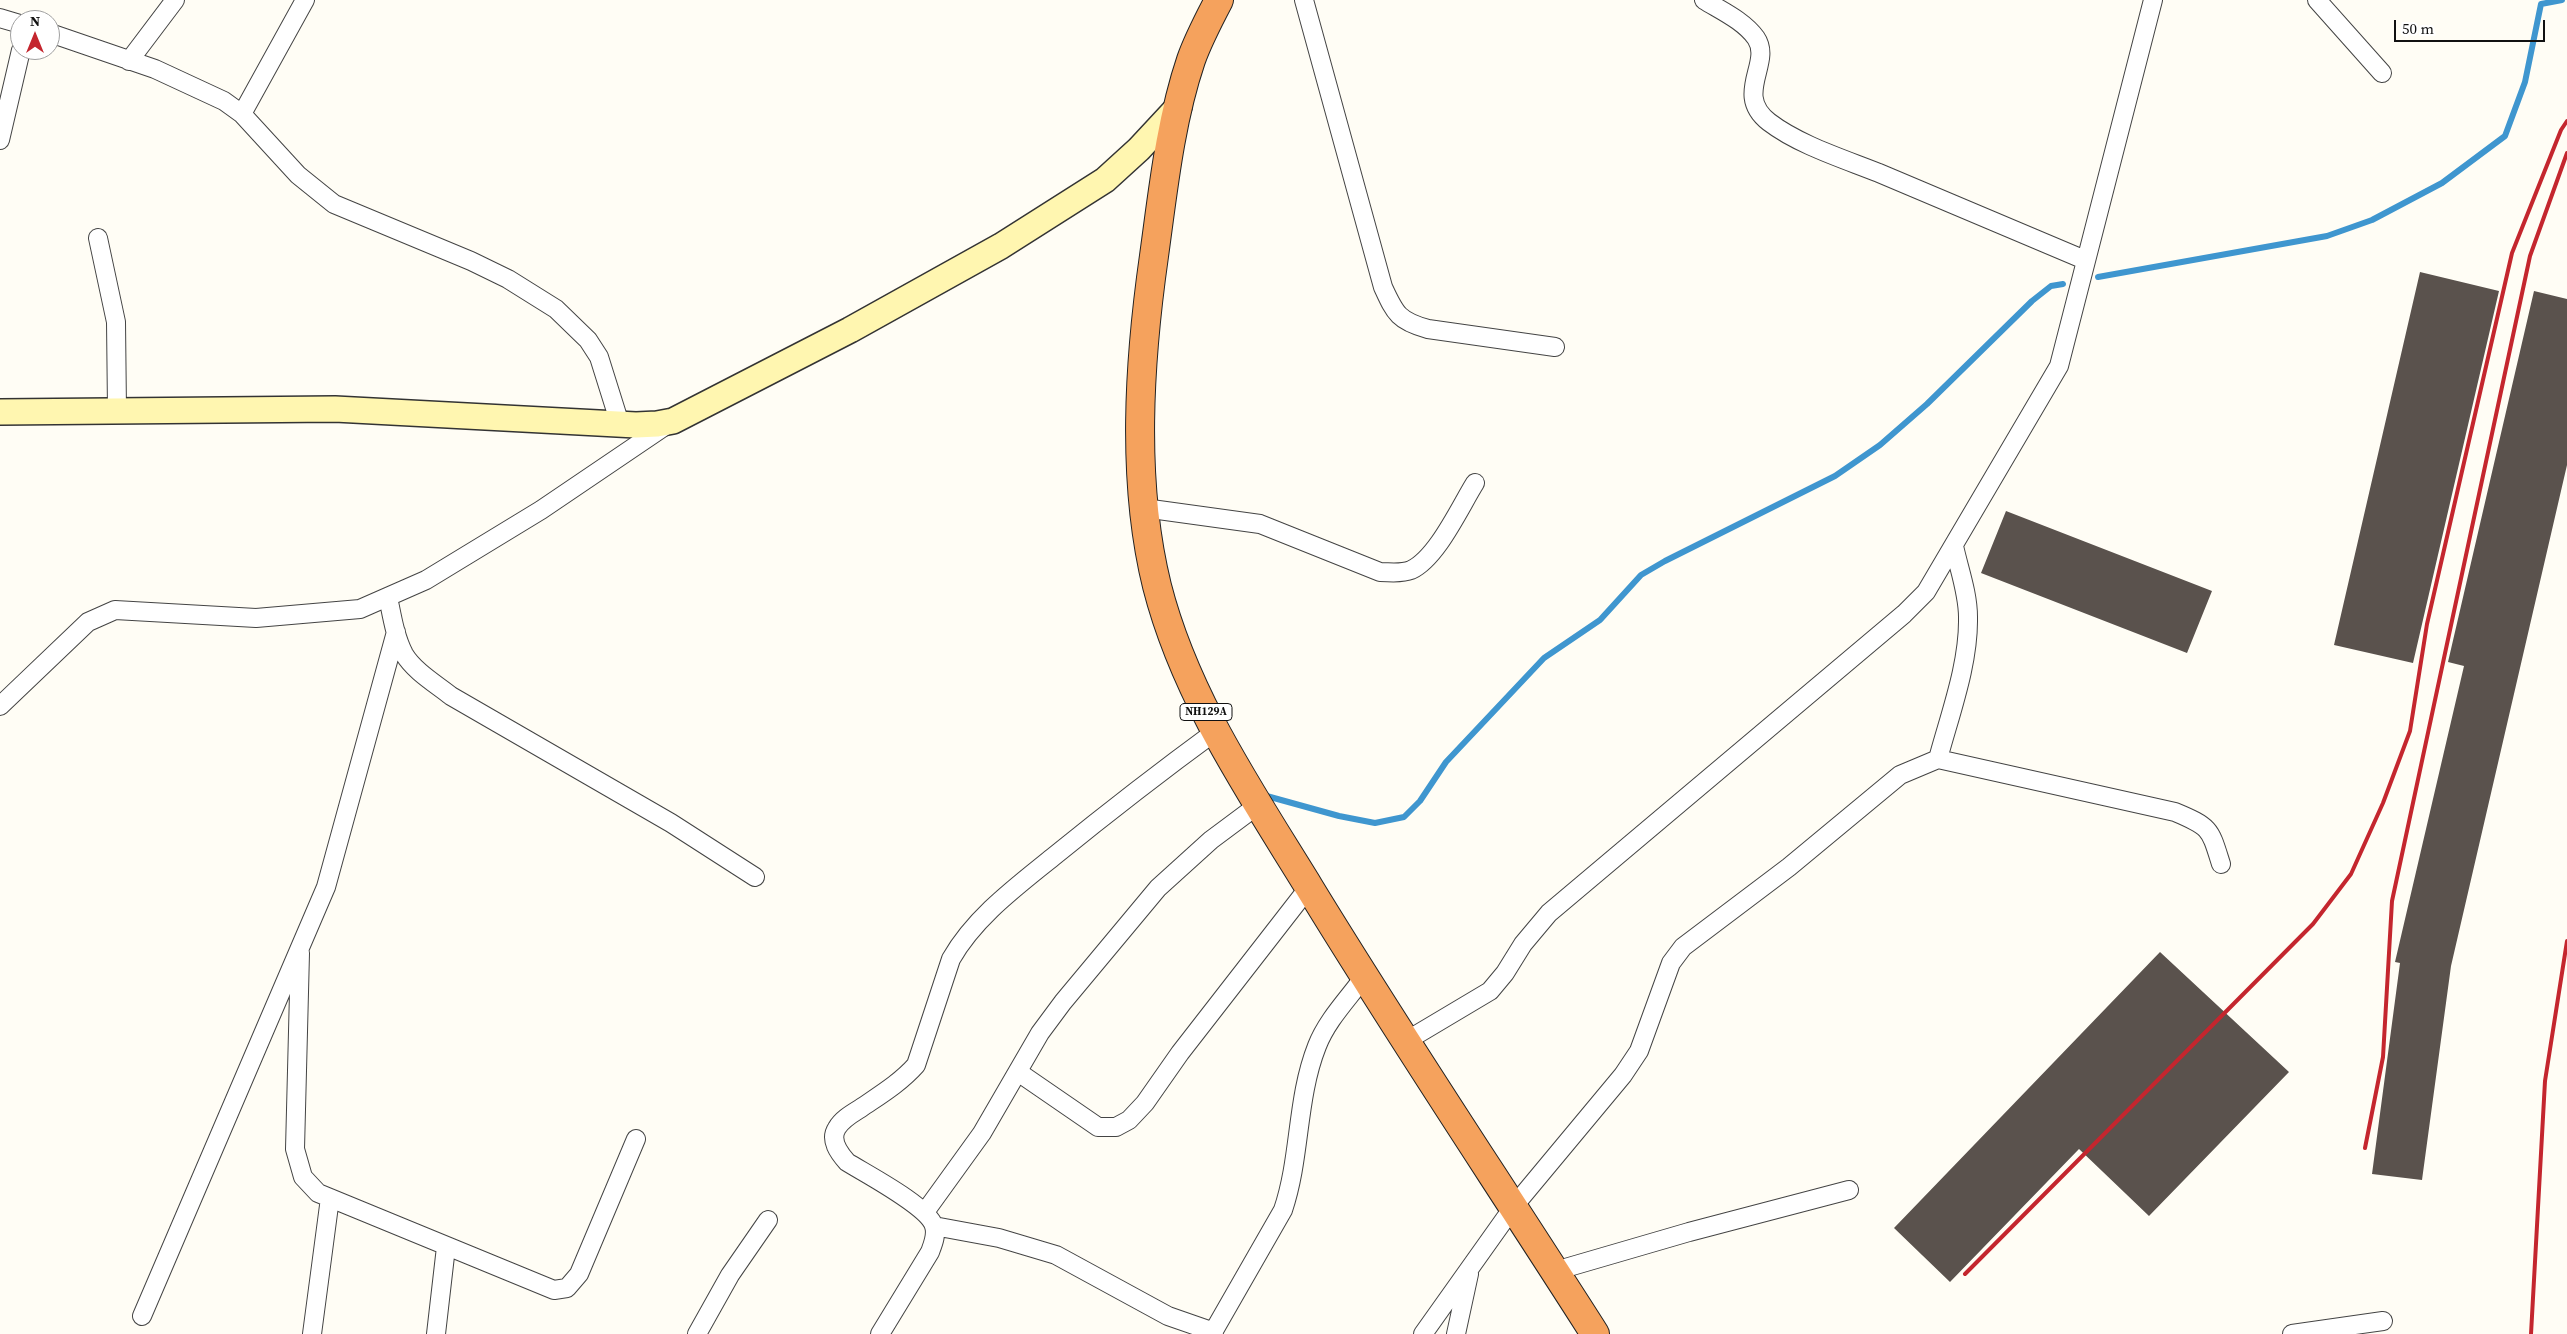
<!DOCTYPE html>
<style>
body{margin:0}
#map{position:relative;width:2567px;height:1334px;overflow:hidden;background:#fffdf5;font-family:"Source Serif 4",serif}
canvas{display:block}
.north{position:absolute;left:10px;top:10px;width:50px;height:50px;box-sizing:border-box;background:#fff;border:1px solid #a0a0a0;border-radius:50%;rotate:0deg;font-size:14px;font-weight:700;line-height:20px;text-align:center;color:#111}
.north::after{content:'';display:block;margin:auto;width:18px;height:22px;background:#c4262e;clip-path:polygon(50% 0,100% 100%,50% 72%,0 100%)}
.scale{position:absolute;left:2394px;top:20px;width:151px;height:22px;box-sizing:border-box;border:2px solid #111;border-top:0;padding-left:6px;font-size:15px;line-height:18px;white-space:nowrap;color:#111;-webkit-text-stroke:4px #fff;paint-order:stroke}
</style>
<div id="map">
<canvas width="2567" height="1334"></canvas>
<div class="north">N</div>
<div class="scale">50 m</div>
</div>
<script>
const ctx = document.querySelector('canvas').getContext('2d');
ctx.lineJoin = 'round';
function trace(path, color, width, dash) {
  ctx.strokeStyle = color;
  ctx.lineWidth = width;
  ctx.lineCap = dash ? 'butt' : 'round';
  ctx.setLineDash(dash || []);
  ctx.stroke(path);
}
function fillPath(path, color) {
  ctx.fillStyle = color;
  ctx.fill(path, 'evenodd');
}
function write(font, color, halo, rows, align = 'center') {
  ctx.font = font + ' "Source Serif 4",serif';
  ctx.lineWidth = 5;
  ctx.setLineDash([]);
  ctx.textBaseline = 'middle';
  ctx.strokeStyle = halo;
  ctx.fillStyle = color;
  for (const [text, x, y, turn = 0] of rows) {
    ctx.save();
    ctx.translate(x, y);
    ctx.rotate((+turn || 0) * Math.PI / 180);
    ctx.textAlign = isNaN(turn) ? turn : align;
    if (halo) ctx.strokeText(text, 0, 0);
    ctx.fillText(text, 0, 0);
    ctx.restore();
  }
}
trace(new Path2D(`
 M2098 277 2327 236 2372 220 2442 183 2505 136 2525 82 2541 4 2562 0
 M1263 795 1339 816 1375 823 1404 817 1420 801 1446 762 1544 658 1600 620 1641 575 1665 561 1835 476 1880 445 1927 404 2032 301 2051 286 2063 284`), '#3f96cf', 6);
fillPath(new Path2D(`
 M2420 272 2499 291 2413 663 2334 645Z
 M2534 291 2567 299V465L2451 966 2422 1180 2372 1174 2400 963 2395 962 2464 666 2448 662Z
 M2006 511 2212 591 2187 653 1981 573Z
 M2160 952 2289 1072 2149 1216 2079 1149 1950 1282 1894 1228Z`), '#5a524d');
const street = new Path2D(`
 M1304 0 1383 287C1395 313 1398 321 1428 329L1555 347
 M1704 0C1722 11 1744 21 1756 38 1773 63 1733 94 1769 122 1799 145 1844 159 1879 173 1948 202 2017 231 2085 260
 M2317 0 2382 73
 M0 18 20 24
 M50 33 155 69 224 101 242 114 298 175 334 204 471 261 508 279 556 309 588 340 599 357 620 424
 M129 61 175 0
 M242 114 305 0
 M0 140 21 50
 M98 238 116 322 117 410
 M1144 508 1260 524 1380 572C1390 572 1401 574 1411 570 1437 558 1460 507 1475 483
 M388 597C392 616 395 637 404 654 414 671 436 684 451 696L671 823 755 877
 M0 706 88 622 115 610 256 618 360 609 426 580 541 510 668 424
 M1938 759C1950 714 1969 664 1968 617 1968 593 1959 569 1954 546
 M300 953 295 1149 303 1177 318 1193 554 1290 567 1288 579 1274 636 1139
 M1406 1041 1490 991 1505 973 1523 944 1549 913 1904 614 1926 592 2059 366 2153 0
 M1018 1072 1098 1127H1116L1129 1120 1145 1103 1180 1053 1309 887
 M925 1212 982 1133 1040 1033 1063 1002 1158 888 1211 840 1258 805
 M934 1226 999 1238 1056 1255 1168 1316 1214 1332
 M1555 1271 1689 1232 1849 1190
 M142 1316 326 887 396 632
 M312 1334 330 1198
 M436 1334 446 1247
 M697 1334 730 1275 768 1220
 M880 1334 930 1252C933 1244 937 1235 934 1226 928 1206 866 1174 847 1162 839 1153 829 1140 837 1128 842 1119 853 1113 861 1108 880 1095 900 1083 916 1065L951 959C975 917 1016 887 1053 857 1106 814 1160 772 1216 731
 M1212 1334 1283 1210C1301 1157 1296 1099 1317 1046 1327 1020 1348 999 1364 977
 M1423 1334 1514 1206 1623 1075 1639 1051 1671 963 1683 947 1789 867 1900 775 1938 759 2175 812C2211 827 2210 829 2221 864
 M1456 1334 1469 1274
 M2292 1334 2383 1321`);
const secondary = new Path2D(`
 M0 412 335 409 636 425 657 424 673 421 850 330 1001 246 1105 180 1139 149 1179 106`);
const highway = new Path2D(`
 M1219 0C1209 19 1198 40 1191 60 1170 122 1163 191 1154 256 1139 361 1131 481 1157 586 1185 696 1250 791 1309 887 1401 1038 1500 1185 1595 1334`);
trace(street, '#444', 20);
trace(secondary, '#333', 28);
trace(highway, '#222', 30);
trace(street, '#fff', 18);
trace(secondary, '#fff6b0', 25);
trace(highway, '#f5a25d', 28);
trace(new Path2D(`
 M2365 1148 2383 1057 2392 901 2530 256 2567 153
 M1965 1274 2313 924 2351 874 2383 803 2410 731 2427 624 2512 253 2561 130 2567 121
 M2531 1334 2545 1081 2567 941`), '#c4262e', 4);
for (const [x, y, w] of [
 [1206,712,52]
]) {
  const box = new Path2D();
  box.roundRect(x - w / 2, y - 8.5, w, 17, 4);
  ctx.fillStyle = '#fff';
  ctx.fill(box);
  trace(box, '#111', 1);
}
write('bold 11px', '#111', null, [
 ["NH129A",1206,712]
]);
</script>
